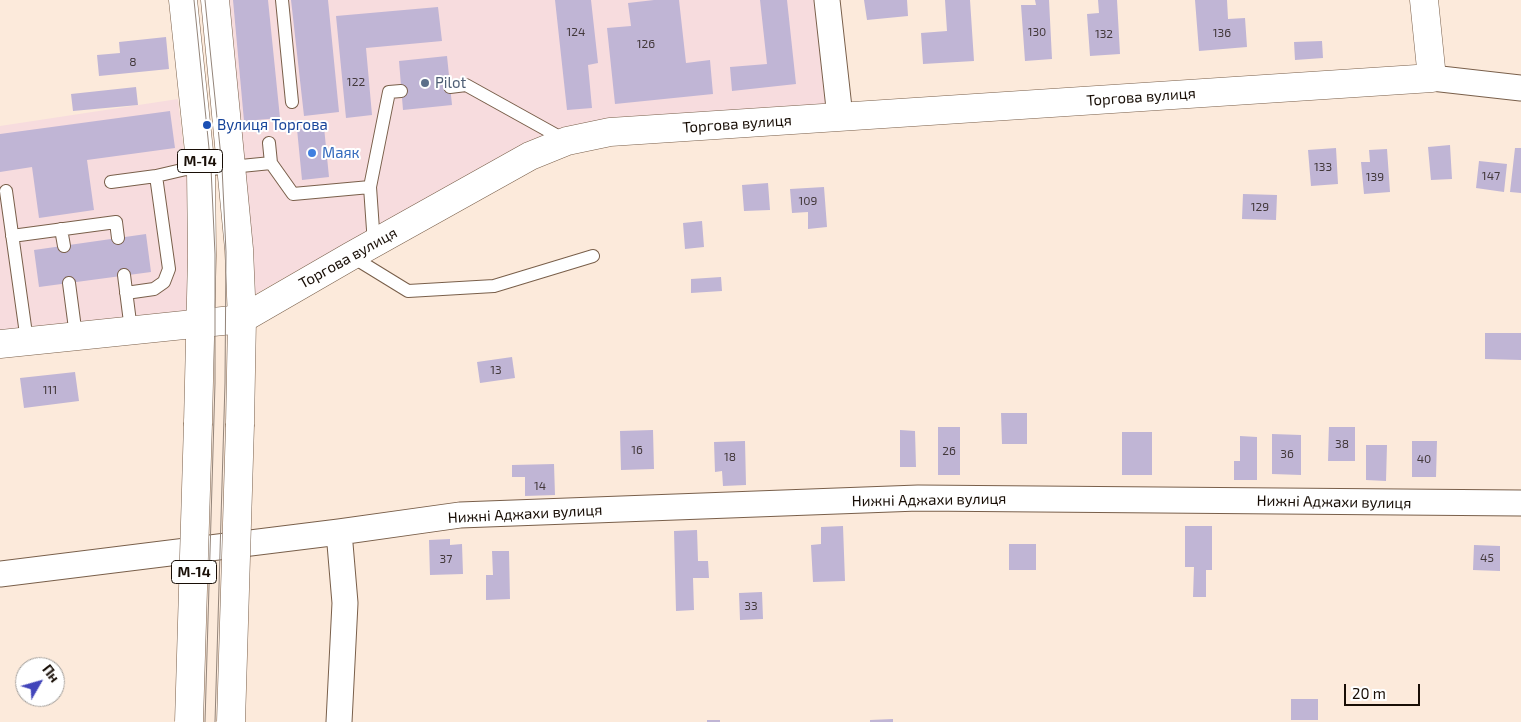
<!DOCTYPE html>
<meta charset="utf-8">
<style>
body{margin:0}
#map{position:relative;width:1521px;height:722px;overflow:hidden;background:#fceadb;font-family:"Exo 2",sans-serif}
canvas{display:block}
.north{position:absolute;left:15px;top:657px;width:50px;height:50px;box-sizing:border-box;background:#fff;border:1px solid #a39f9b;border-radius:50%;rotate:52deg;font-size:14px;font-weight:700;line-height:20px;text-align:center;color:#180e06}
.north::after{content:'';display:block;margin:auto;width:18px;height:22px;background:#4245ba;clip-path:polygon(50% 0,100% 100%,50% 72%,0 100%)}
.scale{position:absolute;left:1344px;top:684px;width:76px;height:22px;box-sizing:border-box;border:2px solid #180e06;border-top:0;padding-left:6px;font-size:15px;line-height:18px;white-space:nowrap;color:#180e06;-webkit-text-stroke:4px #fff;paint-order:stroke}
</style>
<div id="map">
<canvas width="1521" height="722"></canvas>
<div class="north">Пн</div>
<div class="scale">20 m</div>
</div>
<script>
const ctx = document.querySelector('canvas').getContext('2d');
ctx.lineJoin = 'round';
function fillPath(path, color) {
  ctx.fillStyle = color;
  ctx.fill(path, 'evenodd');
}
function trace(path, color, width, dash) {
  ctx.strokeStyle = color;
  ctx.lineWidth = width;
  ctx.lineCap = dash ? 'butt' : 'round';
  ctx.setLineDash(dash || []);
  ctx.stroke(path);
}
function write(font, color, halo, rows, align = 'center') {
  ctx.font = font + ' "Exo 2",sans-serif';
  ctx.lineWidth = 4;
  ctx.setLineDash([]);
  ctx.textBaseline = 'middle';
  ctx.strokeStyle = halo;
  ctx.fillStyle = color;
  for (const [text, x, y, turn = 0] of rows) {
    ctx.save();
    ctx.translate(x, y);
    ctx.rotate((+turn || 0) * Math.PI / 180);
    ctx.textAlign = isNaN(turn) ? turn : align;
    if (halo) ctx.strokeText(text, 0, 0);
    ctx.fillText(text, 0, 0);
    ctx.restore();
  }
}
fillPath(new Path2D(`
 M225 0H814L826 104 563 128 524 143 252 296Z
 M178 99 186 169 193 258 191 313 0 332V126Z`), '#f7dcde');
fillPath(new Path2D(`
 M233 0H268L280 118 244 121Z
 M291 0H328L339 112 304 116Z
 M555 0H591L598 63 588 65 592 108 567 110Z
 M654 0H679L686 63 710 60 713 94 615 104 607 28 631 26 628 3Z
 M760 0H787L796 84 732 91 730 67 767 64Z
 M864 0H907L908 16 867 20Z
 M945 0H970L974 61 923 64 921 33 947 31Z
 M1035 0H1049L1052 59 1025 61 1021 5H1036Z
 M1098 0H1117L1120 54 1090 56 1087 14 1099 13Z
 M1195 0H1227L1228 19 1245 18 1247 47 1199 51Z
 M438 7 442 41 366 48 372 115 346 118 336 16Z
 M166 37 169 69 99 76 97 55 120 53 119 42Z
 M1322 41 1323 58 1295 60 1294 42Z
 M447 56 452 105 403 110 399 61Z
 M136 87 138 105 73 111 71 94Z
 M170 111 175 148 87 160 94 210 39 218 32 167 0 172V134Z
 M324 127 329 177 302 180 297 129Z
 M1450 145 1452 179 1431 180 1428 147Z
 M1336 148 1338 184 1311 186 1308 150Z
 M1515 148H1521V193L1510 192Z
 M1387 149 1390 192 1364 194 1361 162H1370L1369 150Z
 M1479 161 1507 164 1504 192 1476 188Z
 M768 183 770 210 744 211 742 185Z
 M824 187 827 227 808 229V212L792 213 790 189Z
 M1243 194 1277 195 1276 220 1242 219Z
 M702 221 704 247 685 249 683 223Z
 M146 234 151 272 39 287 34 250Z
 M721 277 722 291 691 293V279Z
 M1485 333H1521V360L1485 359Z
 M512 357 515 378 480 383 477 362Z
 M75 372 79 401 24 408 20 378Z
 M1001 413H1027V444H1002Z
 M938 427H960V475H938Z
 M1329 427H1355V461H1328Z
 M653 430 654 469 621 470 620 431Z
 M900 430 915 431 916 467H900Z
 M1122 432H1152V475H1122Z
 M1272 434 1301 435V475L1272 474Z
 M1240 436 1257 437V480H1234V461H1240Z
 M745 441 746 485 723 486 722 471 715 472 714 442Z
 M1412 441H1437L1436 477H1412Z
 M1366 445H1387L1386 481 1366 480Z
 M554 464 555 495 525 496V477H512V465Z
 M843 526 845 581 813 582 811 545 821 544V527Z
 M1185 526H1212V570H1206V597H1193L1194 567H1185Z
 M697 530 698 561H708L709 578H693L694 610 676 611 674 531Z
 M450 539V545L462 544 463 574 430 575 429 540Z
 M1009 544H1036V570H1009Z
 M1474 545 1500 546V571L1473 570Z
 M492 551H509L510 599 486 600V575H493Z
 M762 592 763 619 740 620 739 593Z
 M1291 699H1318V720H1291Z
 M893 719V722H870V720Z
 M707 720H720V722H707Z`), '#c0b5d5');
const lane = new Path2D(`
 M282 0 292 102
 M450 87 466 85 565 140
 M269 143 271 163
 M111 182 156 176 186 169 201 170 271 163 293 194 370 187
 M6 191 27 341
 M61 229 64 246
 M12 236 116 222 118 238
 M374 244 370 187 389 92 401 91
 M351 256 408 291 494 286 593 256
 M124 275 131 330
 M69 283 76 336
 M126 293 154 289 164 282 169 269 156 176`);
const street = new Path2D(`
 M827 0 840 117
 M1432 78 1521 88
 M339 532 345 603 339 722
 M0 574 339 532 460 515 918 498 1521 503`);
const secondary = new Path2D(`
 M0 344 242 319 351 256 530 156 567 141 610 132 1432 78 1424 0`);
const highway = new Path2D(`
 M183 0 201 170 202 256 198 423
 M215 0 239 249 242 319 240 424`);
trace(lane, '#795f4a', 14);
trace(street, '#795f4a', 27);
trace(secondary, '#795f4a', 29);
trace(highway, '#795f4a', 29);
trace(lane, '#fff', 12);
trace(street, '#fff', 25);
trace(secondary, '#fff', 28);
trace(highway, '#fff', 28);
trace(new Path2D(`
 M194 0 211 168 215 254V383L205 722
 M205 0 222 167 226 252 225 383 215 722`), '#938479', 1);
const highwayBridge = new Path2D(`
 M189 722 198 423
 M231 722 240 424`);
trace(highwayBridge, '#795f4a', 29, []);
trace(highwayBridge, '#fff', 28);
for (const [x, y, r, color] of [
 [425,83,5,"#5c6f8a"],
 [207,125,5,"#1a4fb4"],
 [312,153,5,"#3f7fe0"]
]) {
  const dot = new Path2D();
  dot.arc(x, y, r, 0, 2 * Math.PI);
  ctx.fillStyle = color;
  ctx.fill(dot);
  trace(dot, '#fff', 2);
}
write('12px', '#42383a', null, [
 ["124",576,32],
 ["130",1037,32],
 ["136",1222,33],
 ["132",1104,34],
 ["126",646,44],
 ["8",133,62],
 ["122",356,82],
 ["133",1323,167],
 ["147",1491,176],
 ["139",1375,177],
 ["109",808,201],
 ["129",1260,207],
 ["13",496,370],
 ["111",50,390],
 ["38",1342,444],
 ["16",637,450],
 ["26",949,451],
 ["36",1287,454],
 ["18",730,457],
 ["40",1424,459],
 ["14",540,486],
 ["45",1487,558],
 ["37",446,559],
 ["33",751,606]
]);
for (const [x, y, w] of [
 [200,161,45],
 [194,572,45]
]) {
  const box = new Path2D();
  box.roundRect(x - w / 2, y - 11.5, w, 23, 4);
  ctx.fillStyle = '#fff';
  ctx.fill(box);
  trace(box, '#180e06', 1);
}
write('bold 14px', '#180e06', null, [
 ["М-14",200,161],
 ["М-14",194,572]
]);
write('15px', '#4e5e75', '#fff', [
 ["Pilot",435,83]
], 'left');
write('15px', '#180e06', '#fff', [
 ["Торгова вулиця",1141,97,-4],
 ["Торгова вулиця",737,124,-4],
 ["Торгова вулиця",348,258,-29],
 ["Нижні Аджахи вулиця",929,500,-1],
 ["Нижні Аджахи вулиця",1334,502,1],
 ["Нижні Аджахи вулиця",525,514,-3]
]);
write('15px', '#164399', '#fff', [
 ["Вулиця Торгова",217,125]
], 'left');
write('15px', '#366cbe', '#fff', [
 ["Маяк",322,153]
], 'left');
</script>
